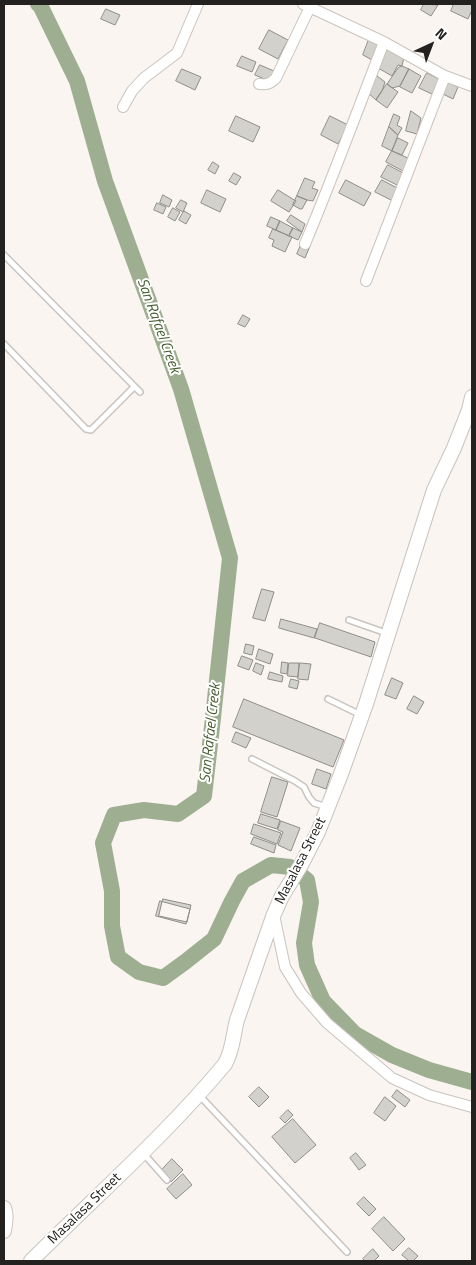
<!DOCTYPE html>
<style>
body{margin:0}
#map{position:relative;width:476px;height:1265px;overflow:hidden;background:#faf5f1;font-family:"Titillium Web",sans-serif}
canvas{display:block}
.frame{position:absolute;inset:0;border:5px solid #242220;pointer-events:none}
.north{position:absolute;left:406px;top:20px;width:50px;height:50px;-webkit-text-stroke:4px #fff;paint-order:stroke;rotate:43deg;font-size:14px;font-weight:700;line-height:20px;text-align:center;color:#242220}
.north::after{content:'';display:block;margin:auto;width:18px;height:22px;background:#242220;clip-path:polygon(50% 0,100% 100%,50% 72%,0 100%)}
</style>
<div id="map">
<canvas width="476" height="1265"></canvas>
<div class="frame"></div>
<div class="north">N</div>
</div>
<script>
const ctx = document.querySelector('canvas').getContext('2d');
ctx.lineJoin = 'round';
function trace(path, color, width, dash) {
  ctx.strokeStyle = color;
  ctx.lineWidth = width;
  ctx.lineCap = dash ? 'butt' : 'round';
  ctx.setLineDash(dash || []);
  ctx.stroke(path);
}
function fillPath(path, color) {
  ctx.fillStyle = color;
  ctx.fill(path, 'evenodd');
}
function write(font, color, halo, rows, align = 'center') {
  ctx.font = font + ' "Titillium Web",sans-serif';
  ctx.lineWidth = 4;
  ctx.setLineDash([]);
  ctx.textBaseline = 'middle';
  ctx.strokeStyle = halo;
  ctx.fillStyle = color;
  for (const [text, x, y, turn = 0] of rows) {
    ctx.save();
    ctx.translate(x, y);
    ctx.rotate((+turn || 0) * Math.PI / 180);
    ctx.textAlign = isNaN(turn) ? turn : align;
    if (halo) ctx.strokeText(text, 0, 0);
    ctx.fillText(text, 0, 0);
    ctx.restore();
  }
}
trace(new Path2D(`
 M38 4 40 5 77 81 105 181 181 389 230 558 212 727 204 796 178 814 144 810 114 815 103 843 112 891V926L118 957 139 972 163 978 185 962 214 939 232 901 243 881 271 865 290 867 307 880 311 902 304 943 307 965 323 1001 355 1034 392 1055 429 1070 472 1082`), '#9eaf91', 16);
const building = new Path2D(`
 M424 4 438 5 431 16 421 10Z
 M454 4H472V10L468 19 451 11Z
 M106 9 120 15 115 25 101 19Z
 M269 30 288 40 278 59 259 49Z
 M370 37 383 43 374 61 363 55Z
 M388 48 404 57 402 66 398 65 392 76 378 68Z
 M242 56 256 62 252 72 237 66Z
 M260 65 274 71 269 81 255 75Z
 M402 66 409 69 400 86 392 88 387 84 398 68Z
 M182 69 201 77 195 90 176 81Z
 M409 69 421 76 412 93 400 87Z
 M427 73 441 80 434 95 419 88Z
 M377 76 385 82 382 91 376 100 367 92Z
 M448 82 458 87 453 99 443 94Z
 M387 84 398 92 387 108 376 100Z
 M411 111 421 118 417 134 406 131Z
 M394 114 400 117 397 125 402 128 398 135 389 127Z
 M236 116 260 127 253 142 229 131Z
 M330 116 348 125 338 144 321 135Z
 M389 127 398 135 392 151 382 146Z
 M398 138 408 143 402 155 392 151Z
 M392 151 410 159 403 171 386 162Z
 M213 162 219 166 215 174 208 170Z
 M388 165 405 174 399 186 381 177Z
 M234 173 241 177 236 185 229 181Z
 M305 178 315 182 312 188 318 190 313 201 307 200 297 196Z
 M346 180 371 193 364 206 339 193Z
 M382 180 399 189 393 201 375 192Z
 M207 190 226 199 220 212 201 203Z
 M278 190 296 201 289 212 271 201Z
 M163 195 172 200 169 207 160 203Z
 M297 196 307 200 302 209H300L293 205Z
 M181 200 187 203 183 212 176 208Z
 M157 203 166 207 163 214 154 210Z
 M173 208 180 212 175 221 168 217Z
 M184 211 191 215 186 224 179 220Z
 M291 215 305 224 302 232 287 221Z
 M271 217 280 221 276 230 267 226Z
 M280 221 293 228 289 236 276 230Z
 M293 228 302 232 298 240 289 236Z
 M273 229 292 237 285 252 272 246 274 240 269 238Z
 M302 243 310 246 305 258 297 254Z
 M243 315 250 319 245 327 238 324Z
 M262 589 274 592 265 621 253 618Z
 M281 619 317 629 314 638 279 628Z
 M320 623 375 642 371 657 315 638Z
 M246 644 254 646 252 655 244 653Z
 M259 649 273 654 270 664 256 659Z
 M242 656 253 660 249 670 238 666Z
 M282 662 288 663 287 674 281 673Z
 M256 663 264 666 261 675 253 671Z
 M289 663H299L298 677 288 676Z
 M300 663 311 664 308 680 298 679Z
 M270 672 283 676 282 682 268 679Z
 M392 678 403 683 396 699 385 695Z
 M291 679 299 681 297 689 289 687Z
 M414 696 424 702 417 714 407 709Z
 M244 699 344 740 333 767 233 727Z
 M236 732 251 738 246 748 232 742Z
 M317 769 331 774 326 789 312 784Z
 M272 777 288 782 277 817 261 812Z
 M261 814 280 820 277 829 258 823Z
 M281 821 300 828 291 851 278 845 283 832 278 830Z
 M254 824 281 833 277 844 251 834Z
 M254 837 276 845 274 853 251 844Z
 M163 899 191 905 187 922 159 916Z
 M160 901 190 909 186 924 156 916Z
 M259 1087 269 1097 259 1107 249 1097Z
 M397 1090 410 1100 405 1107 392 1097Z
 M385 1097 396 1106 385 1121 374 1113Z
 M288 1110 293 1115 285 1123 280 1118Z
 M293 1119 316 1145 295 1163 272 1137Z
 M356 1153 366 1165 359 1170 350 1158Z
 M172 1159 183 1170 171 1182 160 1172Z
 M183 1174 192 1185 176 1199 167 1189Z
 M364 1197 376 1209 369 1216 357 1204Z
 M384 1217 405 1239 393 1251 372 1229Z
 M409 1248 418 1256 413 1261H409L402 1255Z
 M373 1249 379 1256 374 1261H365L363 1259Z`);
fillPath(building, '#d2d1cb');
trace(building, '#8e8d88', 1);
const lane = new Path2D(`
 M4 255 140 392
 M4 344 86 429 91 430 134 387
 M349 620 386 633
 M328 699 361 715
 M252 759 295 781 304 787 309 797 314 803 327 807
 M199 1095 347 1252
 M143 1153 167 1180`);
const street = new Path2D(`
 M303 4 384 42 445 76 472 86
 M259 84C267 85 270 84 276 78L310 7
 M123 107 132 91 144 78 177 53 198 4
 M305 244C333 177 358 109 384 42
 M366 281 445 76
 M274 915 285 967 301 993 327 1023 392 1078 429 1095 472 1107`);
const secondary = new Path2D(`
 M4 1208C7 1215 5 1223 4 1231
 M31 1261C96 1196 166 1135 225 1064 233 1050 233 1035 237 1020L274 914 282 896 301 865 318 832 341 774 366 704 434 490 454 448 469 410 472 397`);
trace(lane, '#c9c4bf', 8);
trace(street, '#c9c4bf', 12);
trace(secondary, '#c9c4bf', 16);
trace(lane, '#fff', 5);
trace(street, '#fff', 10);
trace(secondary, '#fff', 14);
write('14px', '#242220', '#fff', [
 ["Masalasa Street",301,861,-63],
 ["Masalasa Street",85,1209,-44]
]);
write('italic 15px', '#465e30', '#fff', [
 ["San Rafael Creek",158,326,70],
 ["San Rafael Creek",211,733,-84]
]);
</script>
